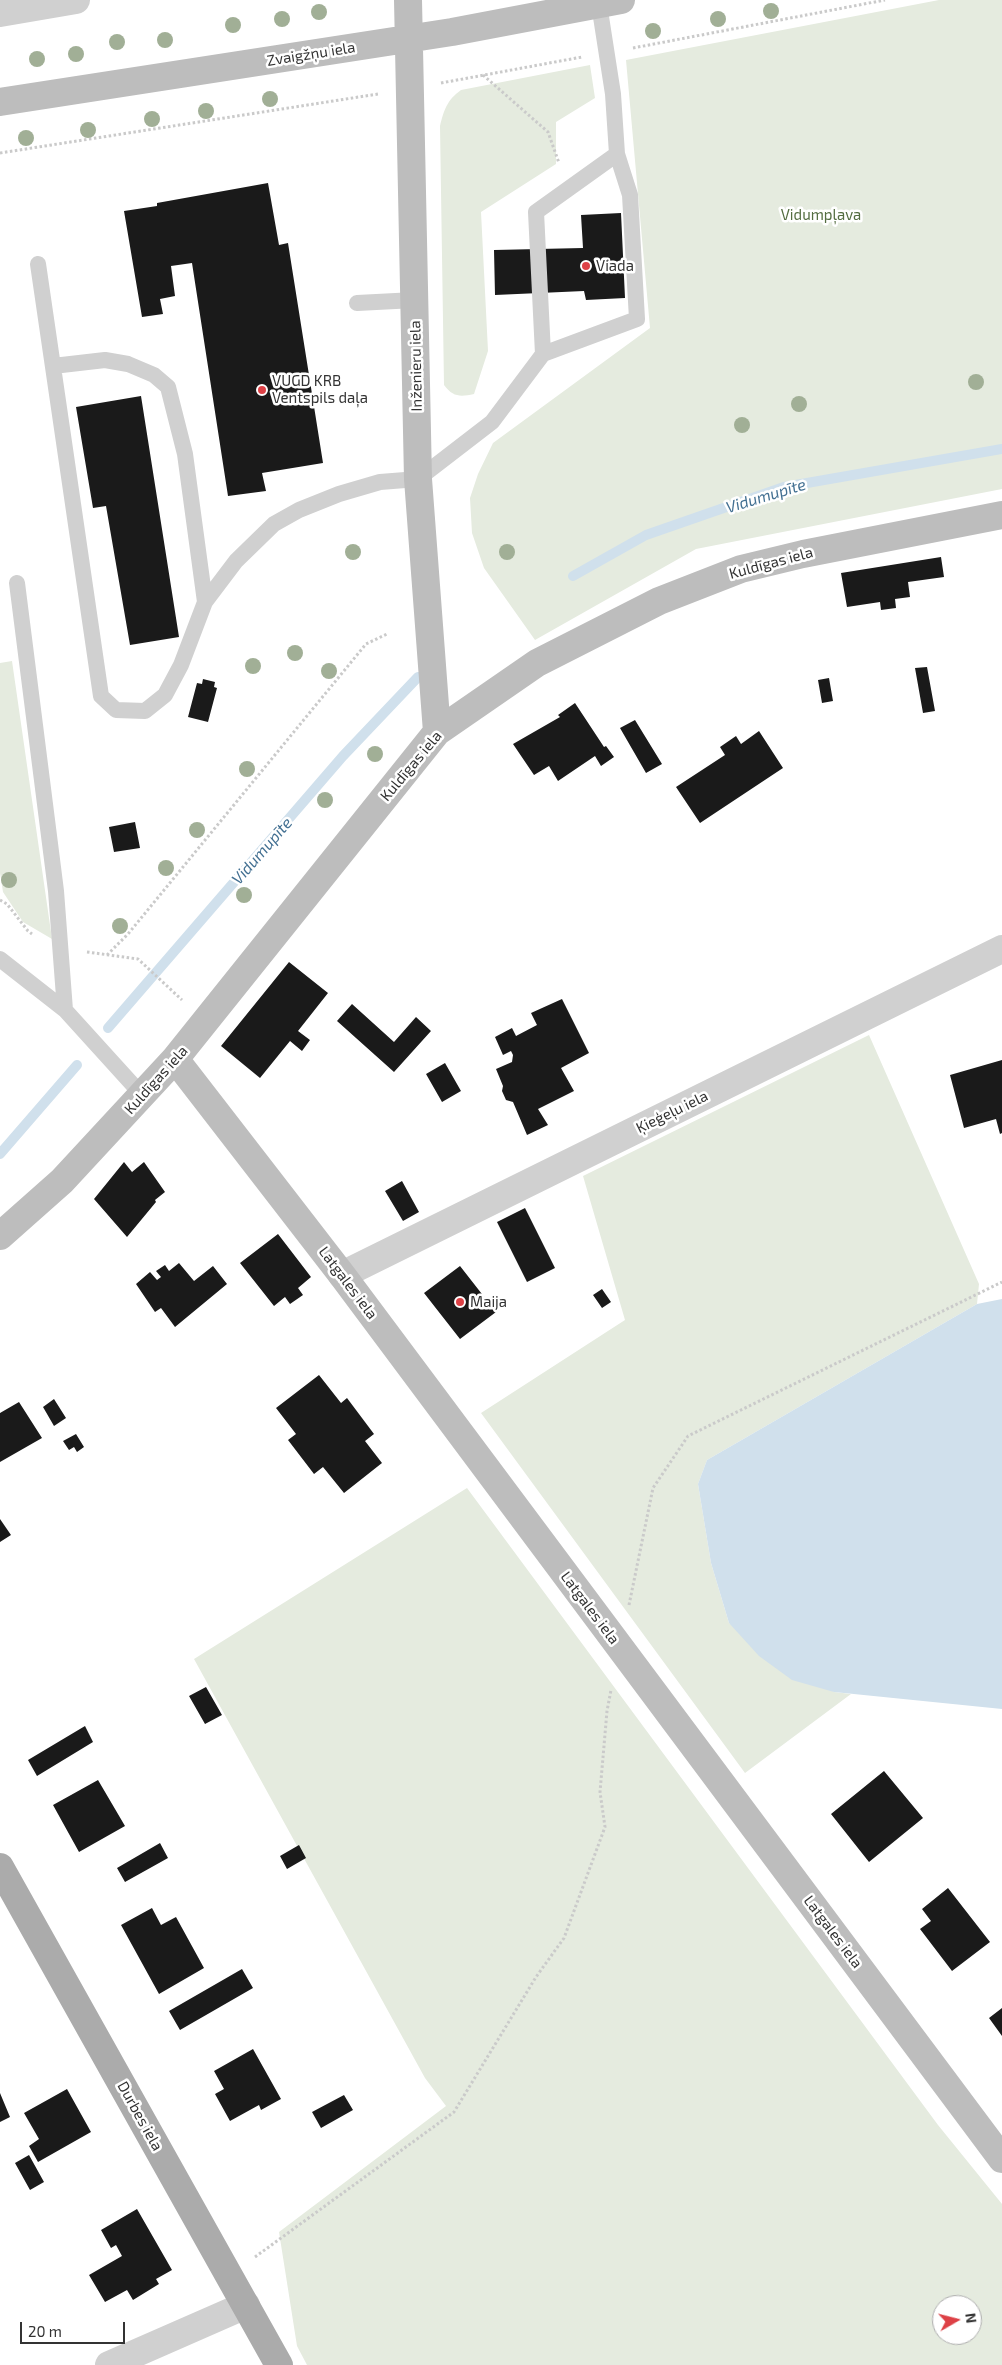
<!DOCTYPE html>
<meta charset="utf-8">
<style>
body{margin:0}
#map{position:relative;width:1002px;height:2365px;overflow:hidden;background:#fff;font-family:"Exo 2",sans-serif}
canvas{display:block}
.north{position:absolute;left:932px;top:2295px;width:50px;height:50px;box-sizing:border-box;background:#fff;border:1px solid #adadad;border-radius:50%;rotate:82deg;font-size:14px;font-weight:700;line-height:20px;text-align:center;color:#333}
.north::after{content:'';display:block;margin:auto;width:18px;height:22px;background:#dd4146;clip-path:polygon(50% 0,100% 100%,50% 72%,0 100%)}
.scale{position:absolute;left:20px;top:2322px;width:105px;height:22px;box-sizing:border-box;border:2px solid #333;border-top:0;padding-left:6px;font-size:15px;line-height:18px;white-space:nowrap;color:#333;-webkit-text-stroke:4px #fff;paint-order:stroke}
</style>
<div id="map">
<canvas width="1002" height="2365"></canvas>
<div class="north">N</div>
<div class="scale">20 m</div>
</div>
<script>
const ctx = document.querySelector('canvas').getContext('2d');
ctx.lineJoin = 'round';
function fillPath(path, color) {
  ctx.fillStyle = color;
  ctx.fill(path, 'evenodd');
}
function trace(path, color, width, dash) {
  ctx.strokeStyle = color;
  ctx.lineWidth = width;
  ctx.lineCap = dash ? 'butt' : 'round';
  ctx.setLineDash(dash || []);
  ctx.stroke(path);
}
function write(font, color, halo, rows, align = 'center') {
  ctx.font = font + ' "Exo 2",sans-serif';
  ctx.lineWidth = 5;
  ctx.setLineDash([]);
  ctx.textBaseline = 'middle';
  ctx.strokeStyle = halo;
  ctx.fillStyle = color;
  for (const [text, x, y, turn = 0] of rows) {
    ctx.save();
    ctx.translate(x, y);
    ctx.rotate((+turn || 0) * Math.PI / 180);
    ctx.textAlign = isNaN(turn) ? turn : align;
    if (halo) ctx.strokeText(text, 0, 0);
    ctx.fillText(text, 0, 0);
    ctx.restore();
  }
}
fillPath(new Path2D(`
 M939 0H1002V489L696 549 535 640 484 568 472 533 470 498 478 474 493 443 650 328 626 60Z
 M590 65 595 98 556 122V164L481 212 488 351 474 394C460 397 453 397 444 385L440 126C444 110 447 100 461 90Z
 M12 661 52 939 23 922 3 892 0 873V663Z
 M869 1035 979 1284 977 1304 707 1460 698 1484 711 1563 729 1623 834 1692 851 1694 745 1773 481 1413 625 1320 583 1176Z
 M467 1488 938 2125 1002 2204V2365H307L297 2346 279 2232 446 2106 425 2078 194 1659ZM942 2305H972V2335H942Z`), '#e5ebdf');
fillPath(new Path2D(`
 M1002 1299V1709L834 1692 792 1680 759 1656 729 1623 711 1563 698 1484 707 1460 977 1304Z`), '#d0e0ec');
trace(new Path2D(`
 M573 576 646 535 784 487 1002 449
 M108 1028 343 756 418 677
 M0 1154 77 1065`), '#d0e0ec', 10);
fillPath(new Path2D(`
 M268 183 279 245 288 243 323 463 262 473 266 491 228 496 192 263 171 266 175 296 160 299 163 314 142 317 124 211 157 206V203Z
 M621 213 625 298 586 300 584 291 495 295 494 250 583 248 581 215Z
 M141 396 179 637 130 645 106 506 93 508 76 407Z
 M941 557 944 577 908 582 910 597 895 599 896 608 881 610 880 602 847 607 841 573Z
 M927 667 935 711 923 713 915 668Z
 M829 678 833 701 822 703 818 680Z
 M203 679 215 682 214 687 217 688 208 722 188 717 197 683 202 684Z
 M575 703 604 747 606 746 614 757 601 766 595 756 558 781 549 766 534 775 513 744 560 717 558 715Z
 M635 720 662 764 646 773 620 728Z
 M759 731 783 768 700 823 676 787 725 755 720 747 736 736 741 744Z
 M135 822 140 848 114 852 109 827Z
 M289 962 328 993 298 1031 310 1040 302 1051 290 1041 260 1078 221 1046Z
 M562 999 589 1053 561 1068 574 1091 538 1109 548 1125 527 1135 513 1102 506 1100 502 1091 503 1086 496 1069 512 1062 513 1055 511 1051 503 1055 495 1037 512 1028 516 1036 537 1025 531 1013Z
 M352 1004 394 1042 416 1017 431 1031 394 1072 337 1021Z
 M1002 1060V1133L1000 1134 996 1119 964 1128 950 1075Z
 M445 1063 461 1091 442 1102 426 1074Z
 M124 1162 132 1172 144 1162 165 1192 155 1200 156 1202 127 1237 94 1199Z
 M402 1181 419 1212 403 1221 385 1191Z
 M525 1208 555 1268 527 1282 497 1222Z
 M278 1234 311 1277 298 1288 303 1295 290 1304 285 1297 274 1306 240 1263Z
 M179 1263 194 1281 213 1266 227 1284 175 1327 161 1308 155 1312 136 1284 150 1272 157 1280 161 1277 156 1271 165 1265 169 1271Z
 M460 1266 496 1312 460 1339 424 1293Z
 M602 1289 611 1302 602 1308 593 1295Z
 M319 1375 341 1403 347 1398 374 1434 365 1441 382 1463 344 1493 323 1467 314 1474 288 1440 296 1434 276 1408Z
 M54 1399 66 1418 54 1426 43 1407Z
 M19 1402 42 1438 0 1462V1413Z
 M76 1434 84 1447 77 1452 74 1447 69 1450 63 1441Z
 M0 1519 11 1535 0 1542Z
 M206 1687 222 1715 205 1724 189 1696Z
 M85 1726 93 1742 37 1776 28 1760Z
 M884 1771 923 1818 869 1862 831 1814Z
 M98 1780 125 1826 79 1852 53 1805Z
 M160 1843 168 1858 125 1882 117 1868Z
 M299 1845 306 1858 287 1869 280 1856Z
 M948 1888 990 1942 952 1971 920 1929 931 1921 922 1909Z
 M152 1908 161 1925 176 1917 204 1968 159 1994 121 1925Z
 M242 1969 253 1988 180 2030 169 2011Z
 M1002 2008V2036L989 2018Z
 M253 2049 281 2099 261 2110 259 2105 230 2121 215 2094 224 2089 214 2071Z
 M67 2089 91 2132 38 2162 29 2146 39 2139 24 2113Z
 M0 2093 10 2117 0 2122Z
 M344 2095 353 2110 321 2128 312 2112Z
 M29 2155 44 2182 30 2190 15 2163Z
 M137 2209 172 2270 156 2279 159 2284 133 2300 127 2290 105 2302 89 2275 122 2256 116 2245 111 2248 101 2230Z`), '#1a1a1a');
trace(new Path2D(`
 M633 48 885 0
 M483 75 548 132 559 163
 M441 83 582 57
 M0 153 378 94
 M0 900 7 904 28 931 32 934
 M87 952 138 959 182 1000
 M107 955 128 934 366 644 387 634
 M629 1605 653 1488 688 1436 1002 1282
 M255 2257 454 2112 536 1977 564 1938 605 1827 600 1792 607 1711 611 1690`), '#cacaca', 3, [2.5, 2.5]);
trace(new Path2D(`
 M38 264 101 696 116 710 145 711 165 695 181 665 205 602 236 561 274 524 299 510 339 494 380 482 418 479 492 422 543 354 637 319 630 195 617 154 613 94 599 4
 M357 303 415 300
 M543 354 536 212 617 154
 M53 366 105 360 128 364 154 375 168 387 185 454 205 602
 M17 583 56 891 65 1010
 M0 959 65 1010 143 1096`), '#d0d0d0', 16);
trace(new Path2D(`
 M0 13 76 0
 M342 1275 1002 949
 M109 2365 246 2305`), '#d0d0d0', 28);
trace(new Path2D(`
 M408 0 418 479 437 732
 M0 102 452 32 621 0
 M175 1059 342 1275 1002 2159
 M0 1236 62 1181 175 1059 437 732 537 663 659 601 741 569 803 554 1002 515`), '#bdbdbd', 28);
trace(new Path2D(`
 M0 1867 279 2365`), '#ababab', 28);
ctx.fillStyle = '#a1af96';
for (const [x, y] of [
 [771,11],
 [319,12],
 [282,19],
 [718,19],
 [233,25],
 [653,31],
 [165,40],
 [117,42],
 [76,54],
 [37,59],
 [270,99],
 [206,111],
 [152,119],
 [88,130],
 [26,138],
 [976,382],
 [799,404],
 [742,425],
 [353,552],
 [507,552],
 [295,653],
 [253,666],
 [329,671],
 [375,754],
 [247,769],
 [325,800],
 [197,830],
 [166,868],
 [9,880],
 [244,895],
 [120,926]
]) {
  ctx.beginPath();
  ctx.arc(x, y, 8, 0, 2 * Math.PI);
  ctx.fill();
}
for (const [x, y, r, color] of [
 [586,266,5,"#dd4146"],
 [262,390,5,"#dd4146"],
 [460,1302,5,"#dd4146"]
]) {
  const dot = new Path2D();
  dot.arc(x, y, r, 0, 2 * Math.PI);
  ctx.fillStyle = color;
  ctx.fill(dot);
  trace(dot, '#fff', 2);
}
write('15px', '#333', '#fff', [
 ["Zvaigžņu iela",311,54,-9],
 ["Inženieru iela",416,366,-91],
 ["Kuldīgas iela",771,563,-15],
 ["Kuldīgas iela",411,766,-50],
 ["Kuldīgas iela",156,1080,-48],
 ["Ķieģeļu iela",672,1112,-26],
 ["Latgales iela",348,1283,53],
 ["Latgales iela",590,1608,53],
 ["Latgales iela",833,1932,53],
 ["Durbes iela",140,2116,61]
]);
write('15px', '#546d41', '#fff', [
 ["Vidumpļava",821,215]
]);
write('15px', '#333', '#fff', [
 ["Viada",596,266],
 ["VUGD KRB",272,381],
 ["Ventspils daļa",272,398],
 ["Maija",470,1302]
], 'left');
write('italic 16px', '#437092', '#fff', [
 ["Vidumupīte",766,496,-17],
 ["Vidumupīte",262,851,-49]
]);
</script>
